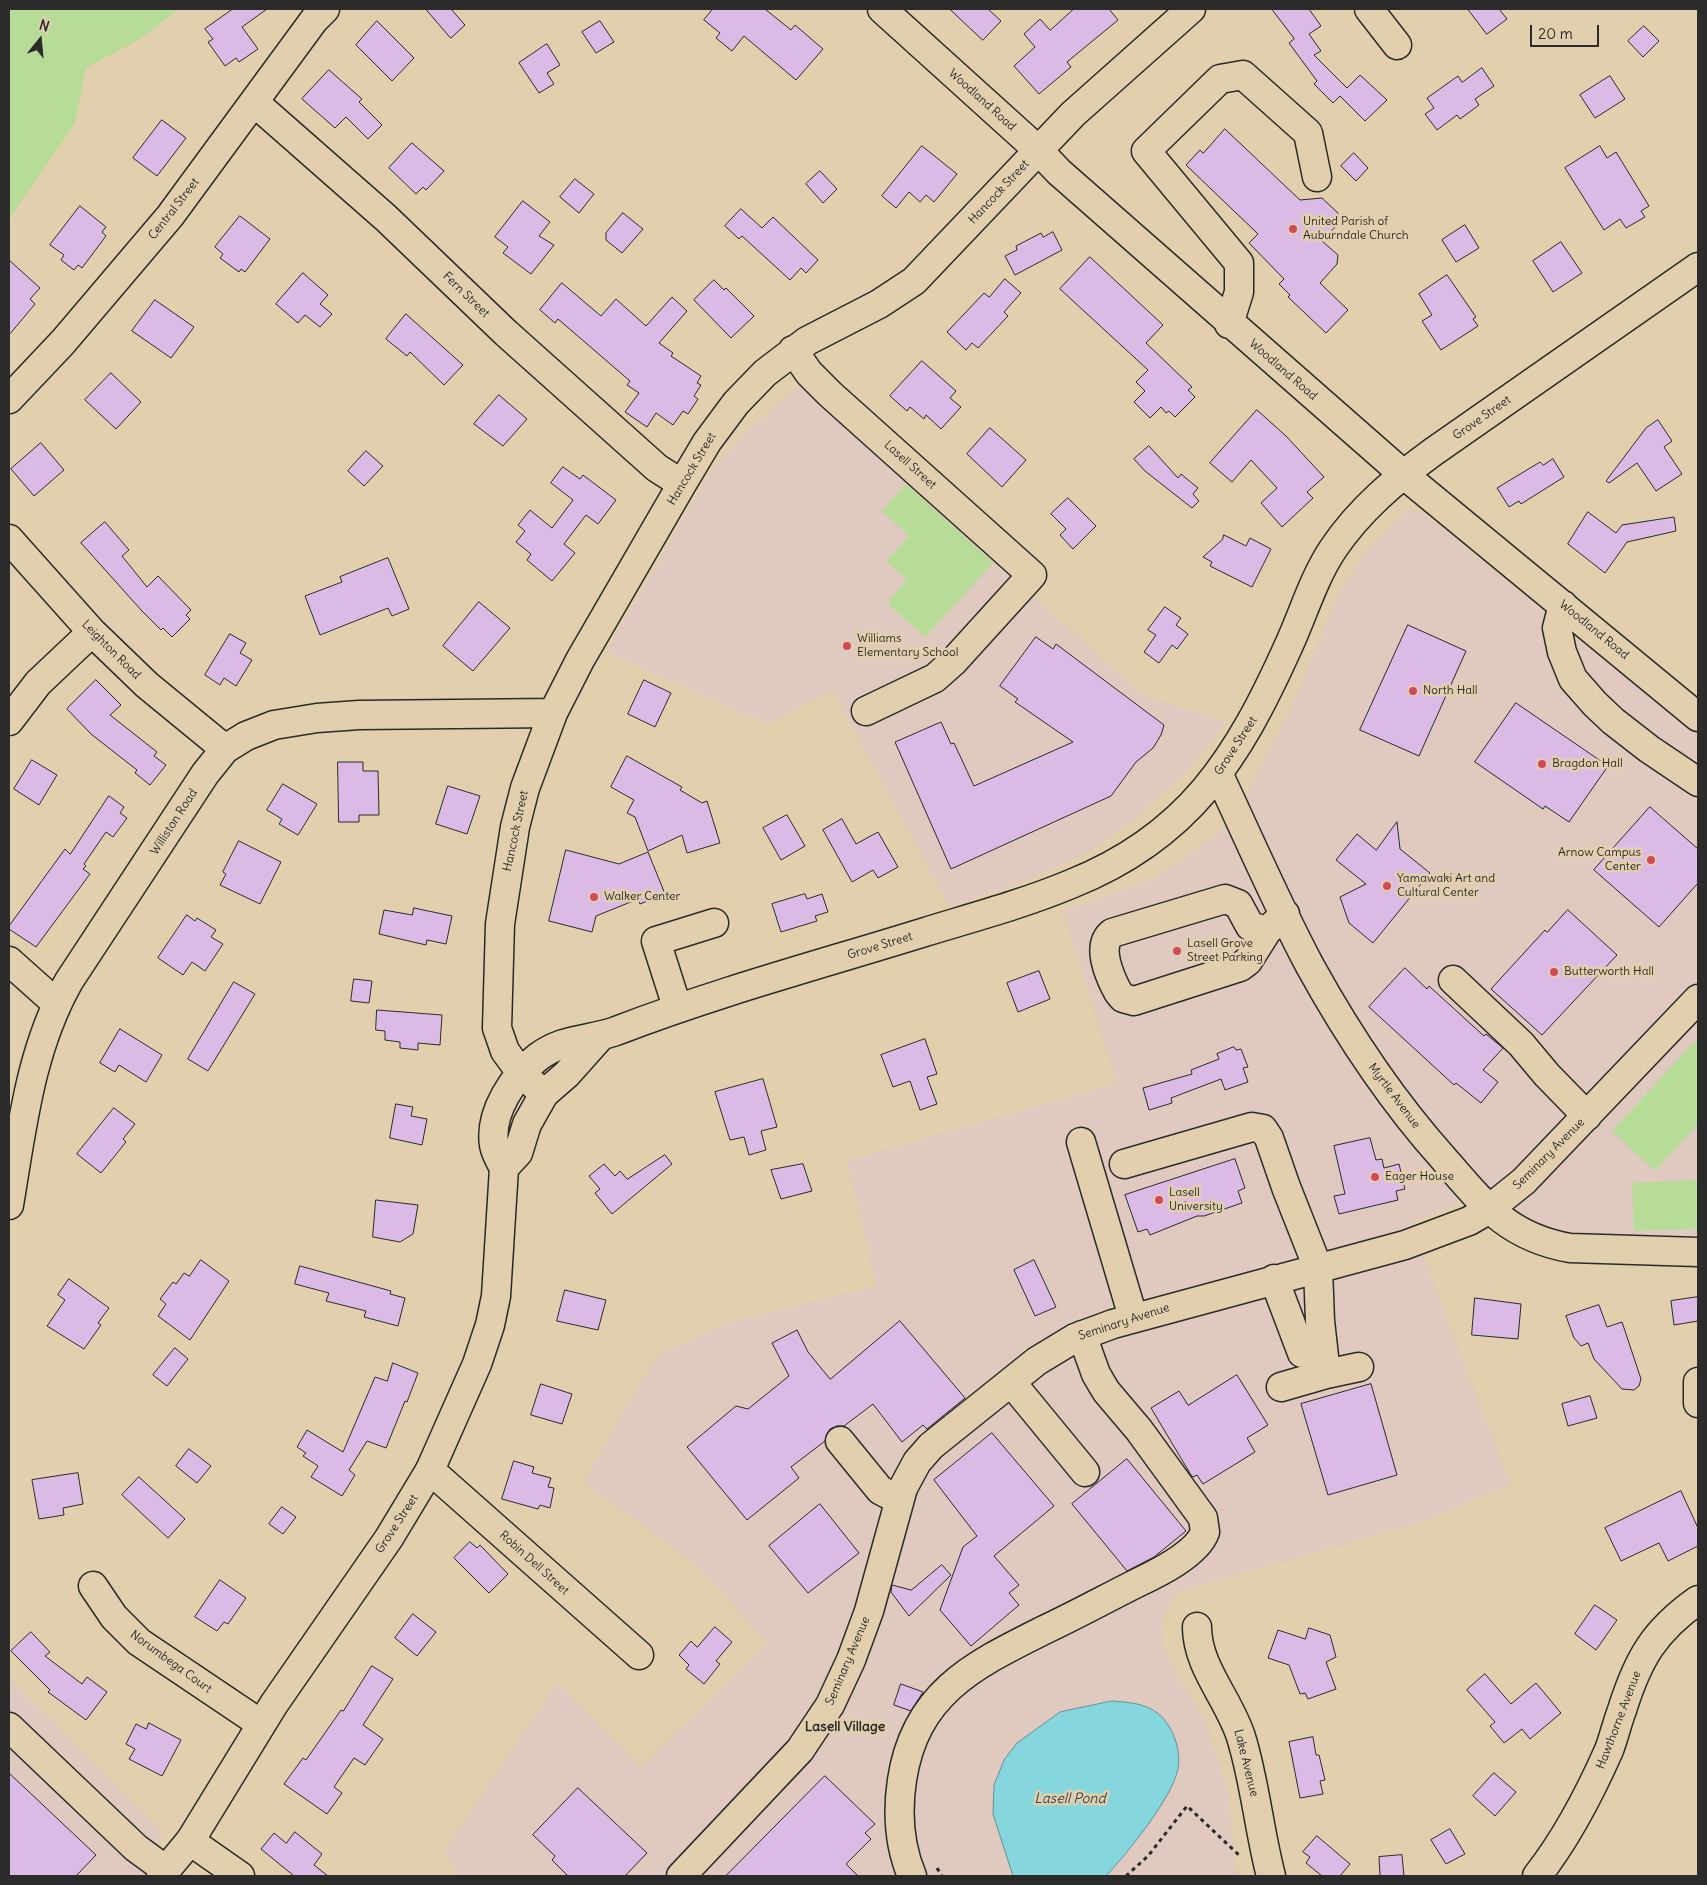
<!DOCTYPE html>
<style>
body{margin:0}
#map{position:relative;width:1707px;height:1885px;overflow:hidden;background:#e2cfad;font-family:Delius,sans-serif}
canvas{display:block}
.frame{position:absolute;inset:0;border:10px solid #2b2b2b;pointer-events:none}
.north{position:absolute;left:15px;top:15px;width:50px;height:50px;-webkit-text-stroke:4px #e2cfad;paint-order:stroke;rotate:17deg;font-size:14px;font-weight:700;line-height:20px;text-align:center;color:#2b2b2b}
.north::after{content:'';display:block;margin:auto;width:18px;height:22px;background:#2b2b2b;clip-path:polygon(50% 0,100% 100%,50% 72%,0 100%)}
.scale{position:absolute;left:1530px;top:25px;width:69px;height:22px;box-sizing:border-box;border:2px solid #2b2b2b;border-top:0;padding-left:6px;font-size:15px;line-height:18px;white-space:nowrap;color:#2b2b2b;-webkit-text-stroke:4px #e2cfad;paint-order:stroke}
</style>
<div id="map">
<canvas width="1707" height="1885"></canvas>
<div class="frame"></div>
<div class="north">N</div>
<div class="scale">20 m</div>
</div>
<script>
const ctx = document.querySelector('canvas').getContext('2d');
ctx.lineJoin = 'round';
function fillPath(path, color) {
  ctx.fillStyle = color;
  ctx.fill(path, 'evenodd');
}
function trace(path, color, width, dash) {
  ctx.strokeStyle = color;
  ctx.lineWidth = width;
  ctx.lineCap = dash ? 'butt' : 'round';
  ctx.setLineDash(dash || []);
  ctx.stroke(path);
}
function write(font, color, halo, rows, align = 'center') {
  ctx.font = font + ' Delius,sans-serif';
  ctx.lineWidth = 5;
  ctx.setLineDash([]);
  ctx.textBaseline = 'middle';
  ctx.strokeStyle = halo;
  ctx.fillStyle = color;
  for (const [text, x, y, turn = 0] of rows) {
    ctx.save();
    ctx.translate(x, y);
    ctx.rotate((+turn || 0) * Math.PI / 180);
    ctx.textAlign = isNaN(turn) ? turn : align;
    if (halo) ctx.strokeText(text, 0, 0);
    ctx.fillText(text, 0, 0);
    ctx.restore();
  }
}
fillPath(new Path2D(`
 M799 386 1142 695 1226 722 1181 778 1131 822 1089 851 1056 868 1015 885 949 906 833 690 767 724 606 652 709 474 743 435Z
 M1410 510 1424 514 1698 736V1242L1561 1237 1524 1225 1481 1187 1442 1212 1410 1221 1510 1484 1429 1520 1216 1581 1177 1594 1164 1616 1162 1646 1208 1729 1228 1790 1236 1873 1238 1876H460L444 1852 558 1682 640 1768 768 1642 695 1564 584 1482 656 1357 725 1323 877 1286 847 1161 1117 1083 1063 910 1154 879 1219 833 1252 785 1297 697 1326 623 1341 591 1366 553 1400 515Z
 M9 1677 164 1835 142 1876H9Z`), '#e0c9be');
fillPath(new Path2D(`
 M9 9H179L140 39 86 68 75 123 9 219Z
 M906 484 993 563 925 637 887 603 907 580 886 561 909 536 882 511Z
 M1698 1038V1124L1655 1171 1612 1131Z
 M1698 1180V1229L1634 1231 1632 1183Z`), '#b6dc97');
const water = new Path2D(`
 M1112 1701C1143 1703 1163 1707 1175 1739 1178 1747 1180 1760 1178 1769 1171 1800 1128 1852 1106 1876H1013L993 1814 994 1785 1004 1760 1017 1743 1060 1712Z`);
fillPath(water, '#86d7dd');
trace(water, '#629296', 1);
const building = new Path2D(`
 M233 9H267L242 27 258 49 239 62 236 58 225 66 208 42 213 39 205 29Z
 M426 9H451L465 25 451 38Z
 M713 9H765L791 30 795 25 823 49 796 80 744 36 732 51 716 38 720 33 704 20Z
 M950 9H988L1001 21 983 40Z
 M1074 9H1109L1118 20 1067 62 1071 67 1039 94 1014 66 1035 47 1024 34 1040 19 1050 30Z
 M1272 9H1309L1321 26 1309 34 1321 51 1314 55 1347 88 1360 75 1387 100 1365 121 1340 96 1333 103 1314 84 1317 81 1289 43 1294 39Z
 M1468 9H1499L1507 19 1487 34Z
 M377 21 414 58 392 81 356 45Z
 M600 21 614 42 596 53 582 32Z
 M1644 26 1659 41 1643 57 1628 41Z
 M547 44 560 65 547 73 554 84 539 93 519 63Z
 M1482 68 1494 86 1475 99 1479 105 1460 119 1457 115 1437 130 1425 114 1434 108 1427 98 1458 76 1462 82Z
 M329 70 362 99 359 102 382 125 368 139 346 117 335 128 302 99Z
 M1610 76 1625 99 1595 118 1580 95Z
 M162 120 186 138 157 176 133 158Z
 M1225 129 1300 200 1322 198 1338 213 1337 225 1322 241 1338 255 1337 264 1320 283 1348 310 1326 333 1288 297 1290 295 1279 284 1284 279 1249 243 1258 234 1186 165 1200 150 1203 153Z
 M412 143 444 171 426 190 423 187 416 194 389 168Z
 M922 146 957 174 934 202 926 195 920 202 909 192 896 208 882 196Z
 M1600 146 1607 158 1616 152 1649 206 1641 211 1645 217 1626 228 1620 219 1604 230 1565 168Z
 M1354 153 1368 168 1356 181 1341 166Z
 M820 171 837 189 823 203 806 184Z
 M575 179 594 194 579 213 560 197Z
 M523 201 550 222 539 236 554 245 531 274 503 253 508 247 495 237Z
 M80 206 106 227 102 232 106 236 82 268 78 265 74 270 61 260 64 255 50 245Z
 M741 209 762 228 773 217 818 260 806 273 801 268 790 280 742 236 739 239 725 226Z
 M623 213 643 229 622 253 606 240V233Z
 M240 216 270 239 245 272 241 269 239 272 220 258 223 254 215 247Z
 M1465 225 1479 248 1456 262 1442 240Z
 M1053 232 1062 250 1015 275 1005 256 1017 250 1016 246 1041 233 1043 237Z
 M1561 242 1582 273 1553 292 1533 261Z
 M1090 257 1163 325 1146 343 1192 387 1188 390 1195 397 1175 417 1169 411 1166 413 1161 407 1150 418 1134 402 1145 391 1136 382 1148 370 1060 289Z
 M9 260 40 288 30 299 35 304 9 335Z
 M303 273 328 295 320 304 332 314 320 327 305 315 298 323 276 304Z
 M1447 275 1476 317 1473 319 1478 326 1441 350 1422 321 1432 315 1419 294Z
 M1005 279 1021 293 1004 312 1008 316 978 348 972 343 966 350 947 332 984 293 989 297Z
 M714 280 724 290 726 288 754 316 731 338 694 300Z
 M562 283 601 316 616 299 646 326 672 297 687 311 659 343 673 353 671 356 701 376 697 383 701 385 694 396 698 399 688 414 683 411 673 425 656 413 647 427 625 412 639 393 627 385 630 381 558 319 555 323 540 310Z
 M155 300 194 327 171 358 132 331Z
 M406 314 463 365 444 385 410 352 407 356 386 339Z
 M922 361 956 391 950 398 961 407 941 429 926 415 924 419 910 407 907 411 890 396Z
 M111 373 141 402 116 429 85 400Z
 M499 395 527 419 503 446 474 424Z
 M1257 410 1286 436 1324 477 1307 492 1313 498 1282 527 1261 503 1277 488 1251 460 1232 482 1210 463Z
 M1658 420 1672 441 1664 447 1682 474 1656 491 1637 463 1609 483 1606 481 1646 428Z
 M990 428 1026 460 1002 487 967 454Z
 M41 443 64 470 34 496 11 469Z
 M1149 446 1178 478 1181 474 1198 488 1193 494 1199 501 1192 508 1145 471 1134 459Z
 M366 451 383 466 364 486 348 471Z
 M1553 459 1564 477 1521 504 1519 501 1509 507 1497 488 1540 462 1543 465Z
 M563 467 580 479 583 475 616 500 598 524 586 515 564 544 575 553 552 581 527 560 531 554 516 542 525 531 518 525 530 510 552 528 573 500 551 483Z
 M1068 498 1096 526 1073 549 1060 535 1066 529 1051 514Z
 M1588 512 1616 533 1622 525 1674 517 1676 531 1627 542 1605 573 1568 544Z
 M105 522 129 550 122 556 147 587 158 576 191 610 186 615 190 619 172 637 163 628 161 630 142 611 81 543Z
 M1224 535 1246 546 1250 538 1271 549 1252 587 1210 566 1212 562 1203 557 1222 540Z
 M388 558 409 609 392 616 388 608 320 635 305 596 342 582 340 577Z
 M479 602 510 628 473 671 443 646Z
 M1165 607 1181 618 1176 625 1188 634 1177 649 1172 645 1159 663 1144 652 1156 635 1148 630Z
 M1408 625 1466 651 1419 756 1360 730Z
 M230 634 246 643 240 653 252 660 236 686 224 678 220 685 205 675Z
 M1036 637 1053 649 1056 644 1164 725 1161 735 1153 748 1136 762 1111 796 951 869 895 742 941 722 951 744 954 743 974 786 1073 742 1015 702 1018 699 1000 686Z
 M96 680 121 705 110 715 157 752 154 756 166 765 150 785 135 773 137 770 91 734 67 709Z
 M644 680 671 693 655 727 628 714Z
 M1516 703 1608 766 1569 822 1545 806 1543 809 1475 762Z
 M627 756 682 787 680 790 702 803 707 801 720 843 687 853 682 835 648 851 635 817 627 813 634 800 611 787Z
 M32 760 57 775 39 805 14 789Z
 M338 762H363V771H378L379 815H359V822H339Z
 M283 784 317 804 298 835 279 824 282 819 267 810Z
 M448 786 480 796 467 834 436 824Z
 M109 796 124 807 120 813 127 818 113 837 106 832 84 864 86 866 83 869 90 874 36 947 9 929V926L65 849 70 854Z
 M1650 807 1698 849V883L1659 927 1594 870Z
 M787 815 805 846 781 860 763 828Z
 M842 819 856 844 878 832 898 867 878 878 873 870 852 882 823 830Z
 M1397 822 1400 849 1430 873 1373 943 1349 923 1340 897 1366 884 1336 860 1357 834 1376 850Z
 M239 841 281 862 260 904 220 885 226 874 223 872Z
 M566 850 619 864 648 852 665 894 640 904 638 899 596 916 592 932 549 921Z
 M805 894 807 899 822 894 828 912 815 916 817 921 781 932 772 904Z
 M414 908 452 916 446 944 427 940 426 945 379 934 384 910 412 915Z
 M1568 910 1617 955 1542 1035 1491 989 1545 930 1547 932Z
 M187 915 195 921 197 918 216 930 211 937 223 944 205 971 192 962 183 975 158 958Z
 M1405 968 1427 989 1429 986 1484 1036 1486 1034 1503 1048 1483 1070 1498 1082 1481 1103 1456 1083 1454 1085 1369 1007Z
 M1039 971 1050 999 1018 1012 1007 983Z
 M354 979 372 981 369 1003 351 1001Z
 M234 982 255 994 208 1071 188 1059Z
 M377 1010 442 1015 440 1045 418 1043V1050L400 1048V1042L385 1040V1031L376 1030Z
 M120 1029 162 1055 146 1082 119 1065 115 1072 100 1063Z
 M925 1039 937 1074 927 1077 937 1104 920 1110 910 1081 893 1087 881 1055Z
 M1234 1047 1236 1050 1241 1049 1248 1067 1243 1068 1248 1082 1225 1090 1221 1079 1171 1098 1172 1103 1149 1110 1143 1088 1192 1074 1191 1070 1219 1059 1217 1054Z
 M763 1079 777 1127 761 1131 766 1150 749 1155 744 1137 730 1140 715 1092Z
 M396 1104 413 1107 411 1116 427 1119 422 1145 390 1138Z
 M114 1108 135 1124 123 1139 126 1142 101 1173 77 1154Z
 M1370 1138 1376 1160 1382 1159 1384 1168 1399 1164 1405 1189 1396 1191 1398 1200 1339 1214 1334 1196 1345 1194 1334 1146Z
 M665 1155 672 1164 612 1214 595 1193 600 1189 589 1176 604 1164 615 1176 620 1171 627 1179Z
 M1235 1159 1245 1188 1238 1191 1242 1203 1204 1216H1197L1150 1235 1147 1229 1138 1232 1125 1195Z
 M803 1164 812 1191 781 1199 771 1170Z
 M376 1200 418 1205 413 1234 400 1242 373 1237Z
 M201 1260 229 1281 190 1340 158 1316 166 1304 160 1299 173 1282 176 1284 184 1273 189 1276Z
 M1034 1260 1056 1307 1035 1316 1014 1270Z
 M300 1266 391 1291 390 1294 405 1298 398 1326 364 1317 366 1311 326 1301 329 1293 295 1284Z
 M69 1279 109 1308 98 1323 101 1325 84 1349 47 1326 65 1300 58 1295Z
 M565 1290 606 1300 598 1330 557 1321Z
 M1698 1297V1321L1674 1325 1671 1301Z
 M1475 1298 1521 1304 1518 1339 1472 1335Z
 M1599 1305 1607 1327 1622 1322 1641 1379 1639 1386 1634 1390 1622 1389 1594 1359 1588 1343 1581 1346 1574 1338 1566 1316Z
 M900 1321 965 1398 927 1429 923 1425 902 1442 873 1404 844 1426H837L830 1429 825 1441 791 1467 799 1478 747 1520 687 1447 736 1406 748 1409 789 1376 772 1343 797 1330 808 1352 830 1379Z
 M175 1348 188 1359 167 1386 153 1375Z
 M393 1363 418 1373 407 1402 405 1401 386 1448 367 1441 349 1470 355 1475 342 1496 311 1477 318 1466 303 1456 306 1453 297 1447 307 1430 343 1452 375 1377 387 1381Z
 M1237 1375 1268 1425 1247 1438 1255 1452 1203 1484 1197 1475 1193 1477 1191 1475 1151 1408 1179 1391 1188 1405Z
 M541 1384 572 1394 562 1424 531 1415Z
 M1371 1384 1397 1475 1328 1495 1301 1404Z
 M1590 1396 1597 1418 1568 1426 1562 1404Z
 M992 1433 1054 1506 994 1556 1019 1585 1009 1593 1019 1605 971 1646 940 1610 963 1547 977 1536 934 1480Z
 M189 1449 211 1466 197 1483 176 1466Z
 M1127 1459 1186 1531 1154 1557 1127 1571 1072 1504Z
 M514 1461 534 1467 532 1473 551 1478 548 1487 554 1488 550 1508 540 1505 538 1509 502 1499Z
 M78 1473 83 1504 63 1508 64 1515 39 1519 32 1480Z
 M139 1477 185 1519 168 1538 122 1495Z
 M1681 1491 1698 1528V1546L1668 1561 1659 1543 1621 1561 1605 1528Z
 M820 1504 859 1553 808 1593 769 1546Z
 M282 1507 296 1517 283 1534 269 1524Z
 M470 1542 477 1548 480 1545 508 1574 489 1593 454 1558Z
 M942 1565 951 1575 909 1616 891 1592 892 1585 911 1590Z
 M220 1580 246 1598 228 1624 224 1622 217 1631 195 1617Z
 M1595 1605 1617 1620 1596 1650 1575 1634Z
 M413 1614 436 1632 417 1656 395 1638Z
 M715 1627 732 1642 716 1661 720 1664 704 1684 686 1669 689 1665 679 1655 691 1641 697 1647Z
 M1309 1628 1330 1635 1336 1657 1326 1662 1336 1689 1308 1699 1305 1693 1300 1694 1289 1665 1268 1658 1278 1630 1305 1639Z
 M31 1632 50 1652 45 1656 82 1684 87 1677 107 1692 86 1720 48 1692 50 1690 11 1651Z
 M372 1666 393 1679 363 1725 383 1739 365 1765 354 1758 334 1787 342 1793 327 1814 284 1784 303 1758 306 1760 341 1710 343 1711Z
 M1485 1674 1511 1704 1536 1683 1561 1713 1530 1739 1522 1729 1504 1743 1490 1726 1495 1722 1467 1690Z
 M901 1684 923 1692 911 1711 894 1705Z
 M149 1723 181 1740 162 1776 129 1759 135 1749 126 1744 136 1724 146 1729Z
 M1313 1737 1316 1755H1319L1325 1780 1320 1781 1323 1794 1300 1798 1289 1742Z
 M9 1773 96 1855 76 1876H9Z
 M1494 1773 1516 1792 1495 1816 1473 1796Z
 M825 1776 875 1824 865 1833 871 1839 846 1864 858 1876H726Z
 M578 1788 647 1853 625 1876H568L552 1860 555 1856 533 1835Z
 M1450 1829 1465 1854 1446 1864 1431 1840Z
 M295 1832 322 1854 314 1865 328 1876H294L261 1849 274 1833 286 1843Z
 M1317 1836 1350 1864 1340 1876H1322L1306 1863 1310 1857 1303 1852Z
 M1402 1855 1404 1876H1380L1379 1857Z`);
fillPath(building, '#dbbae6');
trace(building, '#2b2b2b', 1);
const minor = new Path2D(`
 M882 9 1038 150 1059 172 1403 474 1698 717
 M1369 9 1397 45
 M254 102 386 218 506 333 657 468 682 484
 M1229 324 1239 292V263L1146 151 1220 79 1243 75 1308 133 1317 177
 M793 350 809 373 830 394 1032 575 953 662 935 678 866 711
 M9 399 63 342 170 216 314 20 325 9
 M9 539 92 632 147 685 225 749
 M1563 605 1557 628 1562 652 1573 679 1595 704 1613 721 1649 749 1698 782
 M9 721 38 683 92 632
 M1219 775C1249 839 1277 904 1310 966 1348 1035 1392 1101 1444 1159 1483 1204 1508 1237 1570 1248L1698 1252
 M1267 931 1250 926 1238 904 1225 899 1112 933C1096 946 1110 977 1118 992L1123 998 1134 1001 1240 967 1248 961 1267 931 1285 914
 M9 961 56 1003
 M1453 980 1521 1044 1547 1075 1587 1116
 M677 1007 656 941 714 923
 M544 1094 521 1073 505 1051 497 1028 500 924 515 827 525 788 553 713 580 660 682 484 707 442 736 403 765 373 807 341 879 304 914 281 1073 114 1191 9
 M1081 1142 1133 1317
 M1124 1164 1252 1127 1263 1129 1269 1138 1286 1187 1318 1268 1320 1321 1326 1374 1359 1367
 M9 1205C22 1128 30 1050 69 981L205 774 225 749 246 736 274 725 317 718 359 715 553 713
 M1274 1279 1302 1353
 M1011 1382 1085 1472
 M1698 1382V1403
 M1281 1387 1326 1374
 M840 1441 880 1490 899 1500
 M430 1470 639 1655
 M93 1586 114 1617 139 1642 261 1724
 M1197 1627C1197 1667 1229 1699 1241 1737 1255 1782 1259 1830 1271 1876
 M9 1727 136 1848 166 1870
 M190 1841 240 1876
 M681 1876 800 1750 830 1705 851 1660 869 1611 903 1488 917 1462 931 1446 1037 1361 1075 1338 1113 1324 1405 1245 1469 1221 1488 1210 1524 1181 1698 999
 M912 1876C899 1845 897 1813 902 1780 915 1694 972 1666 1042 1631 1074 1616 1105 1599 1137 1583 1158 1573 1197 1554 1205 1532L1203 1518 1139 1430 1106 1391 1096 1374 1082 1335
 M1537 1876C1566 1839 1590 1793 1609 1750 1614 1737 1617 1723 1622 1710 1638 1659 1654 1631 1698 1600`);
const major = new Path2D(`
 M504 1168 518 1153 527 1124 544 1094 567 1074 600 1037
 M161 1876 190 1841 274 1704 389 1538 430 1470 477 1364 490 1325 496 1296 504 1168C500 1161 495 1152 494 1145 489 1112 514 1076 538 1057 563 1038 588 1041 616 1031 717 992 822 964 925 932 974 917 1023 904 1071 884 1189 837 1238 758 1288 647 1303 615 1313 579 1333 549 1359 510 1396 479 1433 452L1698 267`);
trace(minor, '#2b2b2b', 31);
trace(major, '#2b2b2b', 31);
trace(new Path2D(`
 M937 1868 942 1876
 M1126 1876 1148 1856 1187 1806 1241 1857`), '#2b2b2b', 3, [4, 4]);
trace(minor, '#e2cfad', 28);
trace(major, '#e2cfad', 28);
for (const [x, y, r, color] of [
 [1293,229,5,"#d1495b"],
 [847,646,5,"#d1495b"],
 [1413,691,5,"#d1495b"],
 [1542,764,5,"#d1495b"],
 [1651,860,5,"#d1495b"],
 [1387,886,5,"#d1495b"],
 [594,897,5,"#d1495b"],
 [1177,951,5,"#d1495b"],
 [1554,972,5,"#d1495b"],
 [1375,1177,5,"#d1495b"],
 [1159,1200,5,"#d1495b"]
]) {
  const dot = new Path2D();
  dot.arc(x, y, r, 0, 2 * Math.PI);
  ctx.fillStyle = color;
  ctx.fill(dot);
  trace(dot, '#e2cfad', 2);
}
write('12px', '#2b2b2b', '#e2cfad', [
 ["Woodland Road",982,100,42],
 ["Hancock Street",999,192,-47],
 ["Central Street",174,209,-52],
 ["Fern Street",466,295,44],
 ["Woodland Road",1283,370,41],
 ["Grove Street",1482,418,-35],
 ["Lasell Street",910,465,42],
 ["Hancock Street",692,469,-59],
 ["Woodland Road",1594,630,39],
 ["Leighton Road",111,650,45],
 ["Grove Street",1236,746,-57],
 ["Williston Road",174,822,-57],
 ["Hancock Street",516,831,-78],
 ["Grove Street",880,946,-17],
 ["Myrtle Avenue",1394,1096,53],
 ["Seminary Avenue",1549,1154,-45],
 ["Seminary Avenue",1124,1322,-18],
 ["Grove Street",397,1524,-57],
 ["Robin Dell Street",534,1563,42],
 ["Seminary Avenue",848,1661,-67],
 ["Norumbega Court",171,1662,36],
 ["Hawthorne Avenue",1619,1720,-69],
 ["Lake Avenue",1246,1763,76]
]);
write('12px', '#2b2b2b', '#e2cfad', [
 ["United Parish of",1303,222],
 ["Auburndale Church",1303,236],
 ["Williams",857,639],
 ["Elementary School",857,653],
 ["North Hall",1423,691],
 ["Bragdon Hall",1552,764],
 ["Arnow Campus",1641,853,"right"],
 ["Center",1641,867,"right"],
 ["Yamawaki Art and",1397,879],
 ["Cultural Center",1397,893],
 ["Walker Center",604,897],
 ["Lasell Grove",1187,944],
 ["Street Parking",1187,958],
 ["Butterworth Hall",1564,972],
 ["Eager House",1385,1177],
 ["Lasell",1169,1193],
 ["University",1169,1207]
], 'left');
write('bold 14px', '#2b2b2b', '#e2cfad', [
 ["Lasell Village",845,1727]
]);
write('italic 14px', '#394546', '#e2cfad', [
 ["Lasell Pond",1070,1799]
]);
</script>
